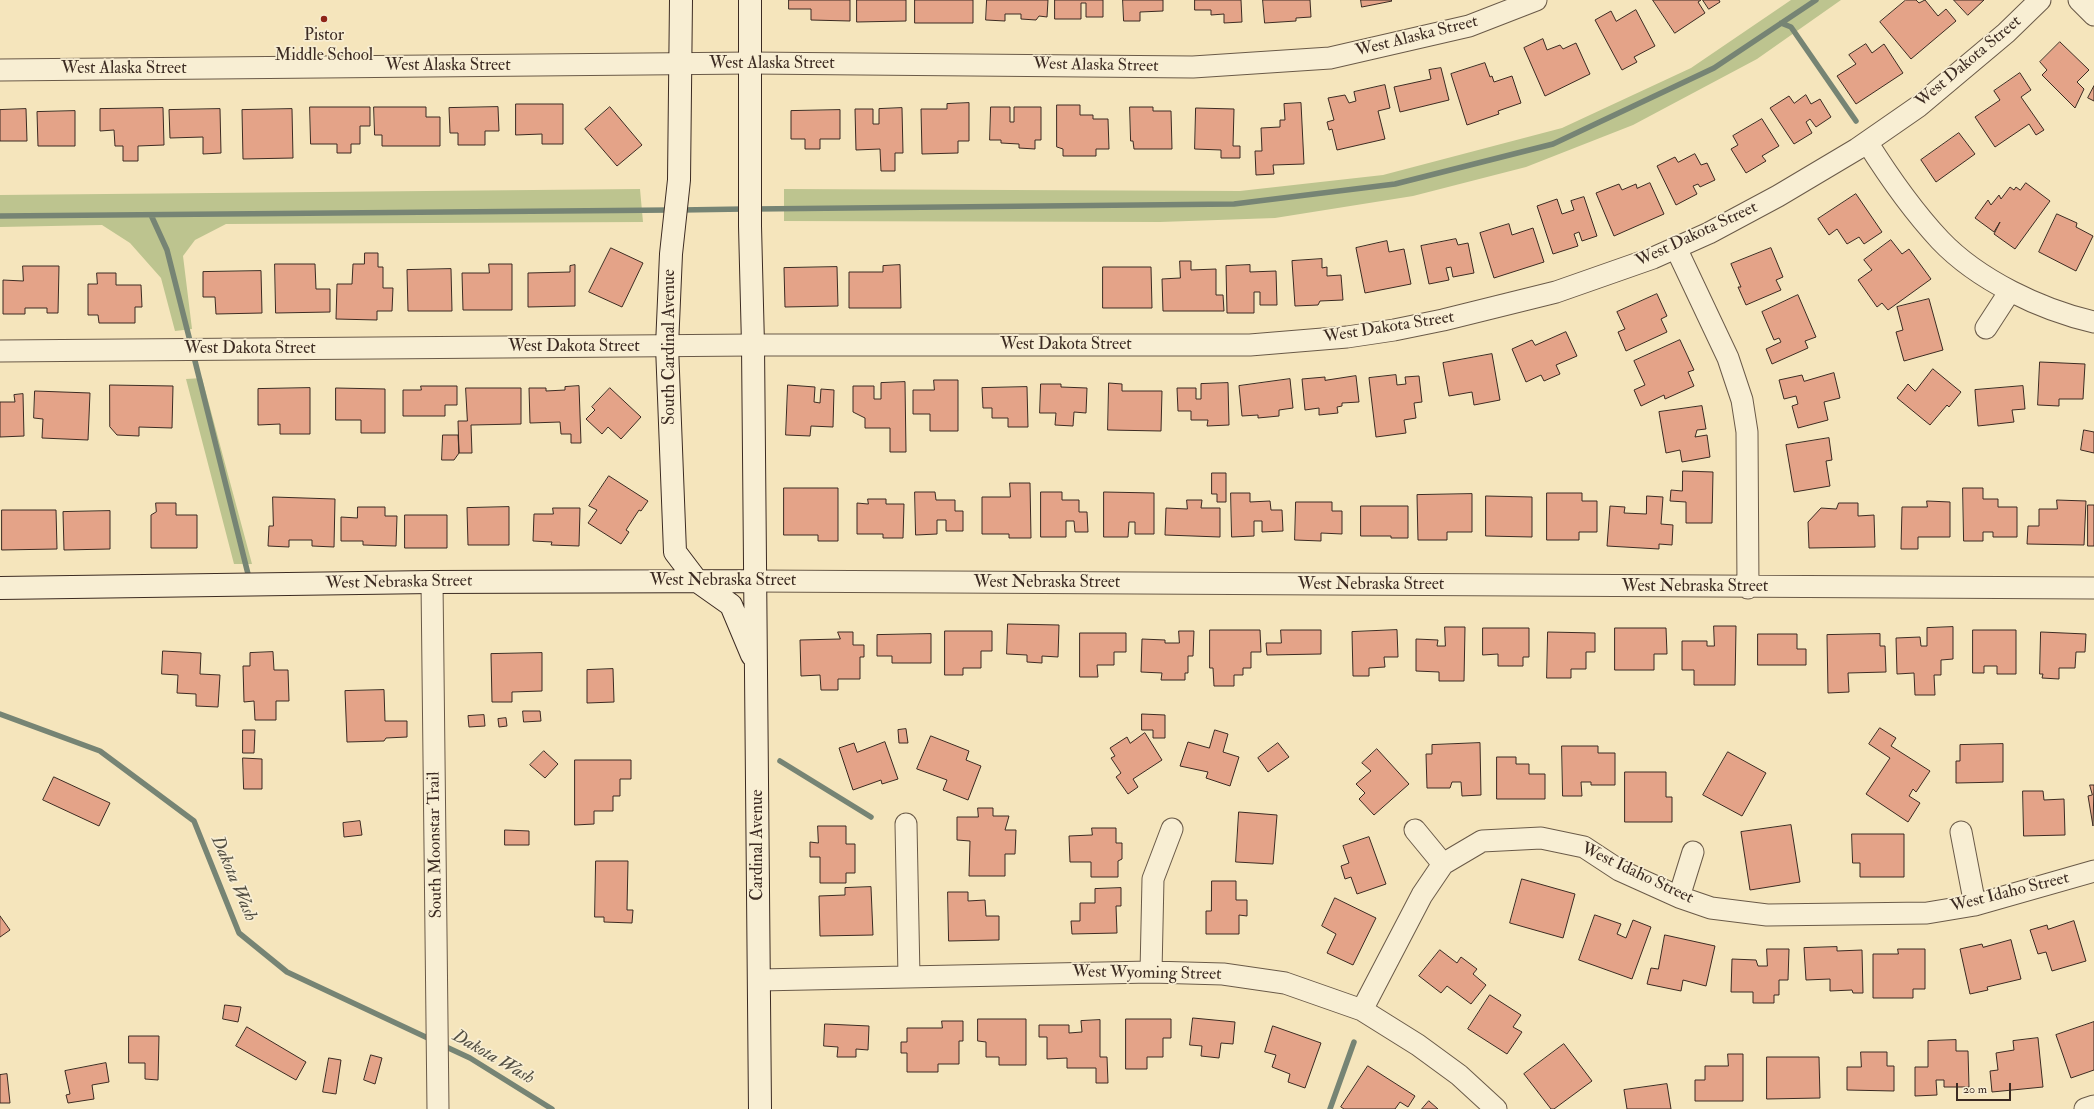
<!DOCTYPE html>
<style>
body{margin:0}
#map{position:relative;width:2094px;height:1109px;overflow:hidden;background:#f5e5bc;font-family:"IM FELL Double Pica",serif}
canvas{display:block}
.scale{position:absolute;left:1956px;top:1083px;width:55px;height:18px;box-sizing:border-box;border:2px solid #3c2b22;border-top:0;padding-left:5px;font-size:12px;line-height:14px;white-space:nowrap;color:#3c2b22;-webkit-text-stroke:3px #f8eed3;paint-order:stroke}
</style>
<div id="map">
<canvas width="2094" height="1109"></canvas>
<div class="scale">20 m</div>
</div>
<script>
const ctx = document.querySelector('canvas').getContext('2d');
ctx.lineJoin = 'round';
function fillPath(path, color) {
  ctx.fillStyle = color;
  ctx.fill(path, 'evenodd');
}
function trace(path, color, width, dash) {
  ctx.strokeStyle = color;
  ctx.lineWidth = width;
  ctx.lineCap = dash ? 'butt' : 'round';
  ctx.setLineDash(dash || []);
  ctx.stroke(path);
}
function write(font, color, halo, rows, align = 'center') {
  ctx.font = font + ' "IM FELL Double Pica",serif';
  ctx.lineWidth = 3.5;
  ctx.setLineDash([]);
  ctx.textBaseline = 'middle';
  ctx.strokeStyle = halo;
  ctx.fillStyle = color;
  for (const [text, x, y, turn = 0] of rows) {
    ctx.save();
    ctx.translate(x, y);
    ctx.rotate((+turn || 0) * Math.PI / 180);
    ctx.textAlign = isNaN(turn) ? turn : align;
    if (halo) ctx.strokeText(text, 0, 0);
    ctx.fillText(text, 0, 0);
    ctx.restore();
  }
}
fillPath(new Path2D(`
 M1791 0H1841L1757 59 1633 125 1526 167 1413 196 1275 218 1160 222 784 221V189L1240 191 1383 175 1562 128 1691 68Z
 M640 189 643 222 226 224 195 240 183 256 192 329 175 331 161 278 130 243 102 225 0 227V195Z
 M202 378 252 564H234L186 379Z`), '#bdc48f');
trace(new Path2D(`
 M1781 23 1791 27 1856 121
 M754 209 1234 204 1395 184 1553 144 1714 68 1816 0
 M680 210 745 209
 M151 215 167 250 191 345
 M0 216 671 210
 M193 353 249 578
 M0 714 100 751 194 821 239 933 287 972 432 1040
 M780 761 871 817
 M442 1045 470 1058 552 1109
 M1330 1109 1354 1042`), '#768474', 5.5);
const building = new Path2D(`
 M789 0H850V21L811 20V9H789Z
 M857 0H906V21L857 22Z
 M915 0H973V23H915Z
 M987 0H1048L1047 17 1039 16 1036 20 1021 19V14H1005V21L986 20Z
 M1055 0H1103V17H1086V3H1081V19H1055Z
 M1123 0H1163V11L1140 12V21H1124Z
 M1195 0H1241L1242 22 1224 23V14L1211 15V10H1195Z
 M1263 0H1310L1311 17 1296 18V21L1265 23Z
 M1361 0H1391L1392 1 1362 7Z
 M1653 0H1701L1698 2 1705 13 1675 33Z
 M1703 0H1719L1720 2 1709 9Z
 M1906 0H1916L1919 3 1925 0 1938 16 1946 9 1956 21 1911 59 1880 22Z
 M1954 0H1984L1968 15Z
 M1636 10 1655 46 1634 57 1637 62 1622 70 1595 20 1611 11 1616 21Z
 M1543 39 1547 50 1560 45 1563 49 1576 43 1590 74 1545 96 1524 48Z
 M2060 42 2089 70 2077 82 2084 89 2075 108 2042 75 2047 70 2040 62Z
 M1866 44 1872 53 1884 44 1903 73 1856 104 1837 76 1856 64 1849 55Z
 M1485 63 1490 77 1492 76 1494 82 1512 76 1521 103 1498 111 1499 114 1467 125 1451 74Z
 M1441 68 1449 100 1400 112 1394 87 1431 79 1429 70Z
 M2020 73 2031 90 2021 97 2044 130 2036 135 2029 124 1995 147 1975 117 2000 100 1994 91Z
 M1385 85 1390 108 1378 111 1385 139 1337 150 1332 129 1329 130 1327 122 1334 120 1328 98 1345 95 1349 103 1356 101 1354 92Z
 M2094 86V101L2088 98Z
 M1806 95 1811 104 1820 99 1831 117 1816 127 1810 119 1806 122 1812 133 1794 144 1770 108 1789 96 1794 103Z
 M969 103V141H958V153L922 154 921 109H947V104Z
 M1301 103 1304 164 1273 165 1274 174 1256 175 1255 151H1262L1261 128 1280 127V120H1285L1284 104Z
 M516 104H563V144H542V134L516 135Z
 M1057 105H1080V115H1093V119H1108L1109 149H1096V156H1063V149L1057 147Z
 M310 107H370V126H360V144H351V153H337V144H311Z
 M374 107H426V117H440V146H382V135H375Z
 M498 107 499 131H485V145H458V133H450L449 108Z
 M610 107 642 145 617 166 585 129Z
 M991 107H1010V122H1014V107H1041V140H1035V149L1019 148V144L1001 143V140H990Z
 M1130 107H1153V111H1171L1172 149H1134L1133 141H1131Z
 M163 108 164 145 138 146V161H123V146H115L114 130 100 131V109Z
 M902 108 903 153H895V171H881L880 149 856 150 855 109H873V124H879V109Z
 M1196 108 1234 109 1233 146H1240V158H1221V150L1195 149Z
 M26 109 27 141H0V110Z
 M220 109 221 153 203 154V137L170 138 169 110Z
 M292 109 293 158 243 159 242 110Z
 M840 110V139H820V149H805V139H791V111Z
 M75 111V146H38L37 112Z
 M1762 119 1779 146 1762 156 1766 161 1746 173 1731 149 1738 145 1733 136Z
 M1959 133 1975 154 1936 182 1921 160Z
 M1695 154 1701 165 1707 163 1715 180 1700 187 1698 184 1693 186 1697 194 1676 205 1657 166 1675 157 1678 162Z
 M1650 183 1664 214 1614 236 1596 193 1619 184 1622 190 1636 184 1637 188Z
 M2026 183 2050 201 2015 249 1994 234 2000 222 1994 232 1975 218 1988 200 1991 205 1999 195 2001 199 2010 187 2014 190 2016 187 2020 190Z
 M1856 194 1882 232 1864 244 1859 237 1847 244 1837 229 1829 235 1818 219Z
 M1584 197 1597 236 1582 241 1579 232 1574 234 1578 246 1553 254 1537 206 1557 199 1562 214 1574 210 1571 201Z
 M2057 214 2077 223 2076 227 2093 236 2076 271 2039 252Z
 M1509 224 1512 235 1533 228 1544 262 1494 278 1480 233Z
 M1456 239 1458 245 1468 243 1474 273 1453 277 1451 267 1446 268 1449 280 1429 284 1421 246Z
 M1891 240 1902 254 1909 249 1931 279 1888 310 1882 303 1877 307 1858 280 1872 270 1864 260Z
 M1387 241 1389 252 1404 249 1411 284 1365 293 1356 248Z
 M611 248 643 263 622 307 589 292Z
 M1771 248 1783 277 1776 280 1781 290 1746 305 1738 287H1741L1731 264Z
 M365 253H378V267H383V288H393L392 311H377V320L336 319 337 284H352L353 264H364Z
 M1322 259V268L1327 267V276L1341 275 1343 300 1320 301 1318 305 1295 306 1292 261Z
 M1180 261H1191V270L1216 269V295H1223L1224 311H1163L1162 279 1180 278Z
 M275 264H315L316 289H330V312L276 313Z
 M489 264H512V310H463L462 273H489Z
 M575 265V306L528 307V273L570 272V266Z
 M900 265 901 308H849V272H883V266Z
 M1250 265V272L1276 271 1277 305H1260V292H1254V313H1227L1226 266Z
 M23 266H59L58 313H47V308H25V314H3V280L23 281Z
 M837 267 838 306 785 307 784 268Z
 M1103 267H1151L1152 308H1103Z
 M451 269 452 311H408L407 270Z
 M261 271 262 313 216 314 215 297H203V272Z
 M97 273H116V285H141L142 307H135V323H99L98 315H88V284H97Z
 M1657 294 1667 316 1661 319 1667 332 1626 351 1618 332 1625 329 1617 312Z
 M1798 295 1816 337 1805 341 1808 348 1772 364 1766 349 1781 342 1779 338 1774 340 1762 312Z
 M1929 299 1943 350 1904 361 1896 332 1903 330 1897 307Z
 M1566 332 1577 356 1556 365 1560 374 1544 381 1541 375 1526 382 1512 349 1532 340 1535 345Z
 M1680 340 1694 370 1688 372 1694 386 1665 399 1664 395 1641 406 1634 390 1645 385 1634 361Z
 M1492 354 1500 400 1474 405 1472 392 1449 396 1443 363Z
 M2040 362 2085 364 2083 399H2059V406L2038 405Z
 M1933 369 1961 392 1949 407 1947 405 1930 425 1897 398 1908 384 1915 391Z
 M1834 373 1840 398 1824 402 1828 420 1798 428 1792 406 1798 404 1796 396 1784 399 1779 380 1802 375 1804 381Z
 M1396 375 1397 385 1406 384 1405 377 1419 376 1422 402 1414 403 1416 418 1404 420 1406 433 1376 437 1369 378Z
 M1356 376 1359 402 1342 403V406L1337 407 1338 413 1319 415V408L1305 410 1302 379 1325 377V380Z
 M1290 379 1293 408 1279 410V416L1258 418V415L1242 416 1239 386Z
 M934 380H958V431H930V414H913V390H934Z
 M905 382 906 452H890V428H865V418L853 412V386H874V399H881V383Z
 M1109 383 1122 384V391H1162L1161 431 1108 430Z
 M1228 383 1229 425 1207 426 1208 420H1191V411H1178L1177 388H1196V399H1201V384Z
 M1041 384H1061V387L1087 388 1086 413 1074 412 1073 426 1055 425 1056 413H1040Z
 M110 385 173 386 172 428 139 427V436L117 435 110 427Z
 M788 385 815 387 814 402 820 403 821 389 834 390 833 427 811 426 810 436 786 435Z
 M421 386H457V405H445V416H403V390H421Z
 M579 386 581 443H571V434H561L560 422 530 423 529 388H546V391L565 390V387Z
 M2023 386 2025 409 2012 410 2014 422 1978 426 1975 390Z
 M1027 387 1028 427H1008V418H992V408H983L982 388Z
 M310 388V434H280V424L258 425V389Z
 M336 388 385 389V433H361V420H336Z
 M466 388H521V424L471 425 472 453H459L458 421H467Z
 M610 388 641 417 621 439 608 427 602 434 586 419 595 410 592 407Z
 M35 391 90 393 88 440 42 438 43 419 34 418Z
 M23 394 24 436 0 437V402H15L14 395Z
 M1702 406 1706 429 1697 430 1695 437 1707 435 1710 457 1682 462 1680 450 1666 453 1659 412Z
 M2084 430 2094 432V453L2081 450Z
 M443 435H458L459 453 454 460H442Z
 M1829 438 1832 460 1826 461 1830 486 1794 492 1786 445Z
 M1683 471 1713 472 1712 523H1686V502L1670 501 1671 490 1682 491Z
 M1212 473H1226V502H1217V494H1212Z
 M609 476 648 501 641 511 639 510 626 530 629 532 621 544 588 523 597 510 589 506Z
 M1010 483H1030L1031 538H1009V534H982V497H1010Z
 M784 488H838V541H818V535H784Z
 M1963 488H1983V499H1998V507H2017V537H1993V532H1983V541H1964Z
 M915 492H935L936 500H955V511H963V531H946V520H937V534L916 535Z
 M1041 492H1062V500H1079V512H1087L1088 532H1075L1074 521H1066V537H1041Z
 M1104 492 1154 493V534H1135V522H1129L1128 537H1104Z
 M1231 493H1250V502L1270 501 1271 510H1282L1283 531 1262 532V521H1254V536L1232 537Z
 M1547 493H1582V501H1597V532H1579V540H1547Z
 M1472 494V532H1447V540H1418L1417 495Z
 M1486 496 1532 497V537L1486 536Z
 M1647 496 1663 497 1661 524 1673 525 1672 545 1659 544V549L1607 546 1610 506 1625 507 1624 513 1646 514Z
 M273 497 335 499 334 547 312 546V540H289V547L268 546 269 526H273Z
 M868 499H886V504H904L903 538H883V534H857V503L868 504Z
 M1187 500H1202L1201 508H1220V537L1165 535 1166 508 1187 509Z
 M2057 500 2086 501 2084 545 2027 544 2028 526H2039V509H2057Z
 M1927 501 1950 502V537H1918V549H1901L1902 507H1927Z
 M1296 502H1332V511H1342V534L1321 533V541L1295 540Z
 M156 503H176V515H197V548H151V515L156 512Z
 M1839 503H1858V516L1874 515 1875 547 1809 548 1808 522 1821 508 1836 509Z
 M2088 505H2094V546H2088Z
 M1361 506H1408V538H1391V536H1361Z
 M358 507H385V516H397L396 546 363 545V541H341V517L357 518Z
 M509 507V545H468L467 508Z
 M553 508H580L579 546 551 545 552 542 533 541 534 514H553Z
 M2 510H56L57 549 2 550Z
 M110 511V549L64 550 63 512Z
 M405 515H447V548H405Z
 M1008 624 1059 625 1058 657 1042 656V663L1027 662V655L1007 654Z
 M1714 626H1736L1735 685H1694V670H1682V641H1707V646H1714Z
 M1445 627H1465L1464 681H1439V672L1416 671V639L1438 640 1437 646H1445Z
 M1953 627V659L1941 660V675H1934L1935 695H1915L1914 673 1897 674 1896 638 1920 637 1921 646H1927V628Z
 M1483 628H1529V657H1523V666H1498V654L1483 655Z
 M1615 628H1666L1667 654H1654V670H1615Z
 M1210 630H1260L1261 652H1251V668H1243V675H1234V686H1214L1213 668H1210Z
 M1281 630H1321V654L1267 655 1266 643H1281Z
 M1397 630 1398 657H1384L1385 667 1369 668V676H1353L1352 632Z
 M1973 630H2016V674H1997V666H1984V673H1973Z
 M945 631H992V651H981V668H963V675H945Z
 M1179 631H1194L1193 656H1188V673H1185V680H1161L1162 673 1141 672 1142 639 1165 640V643H1179Z
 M838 632H853V645H864V657H860V679H838V690H821L820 675 801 676 800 640 840 639Z
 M1548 632 1595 633V652H1586V669H1571V678H1547Z
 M2041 632 2086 634 2085 652H2076L2075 668H2059V679L2042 678 2043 674H2040Z
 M1080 633H1126V652H1114V665H1097L1098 677H1080Z
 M931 634V663H892V656H877V635Z
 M1758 634H1797V649H1806V665H1758Z
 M1880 634V646H1885L1886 672 1848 673 1849 692 1828 693 1827 635Z
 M163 651 201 653 200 674 220 675 218 707 196 706V694L177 693 178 675 162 674Z
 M273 652 274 670H288L289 701H276V720H255L254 701 244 702 243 666H250V653Z
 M542 653V691L512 692V702H492L491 654Z
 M613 669 614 702 587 703V670Z
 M384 690 385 721H407V737L386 738 384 741 347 742 345 691Z
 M523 711H540L541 721 524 722Z
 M1142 714 1165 715V738H1153V730H1142Z
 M484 715 485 726 469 727 468 716Z
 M506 718 507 726 499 727 498 719Z
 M1880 728 1896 738 1891 746 1930 771 1916 792 1913 789 1909 796 1920 803 1908 822 1866 794 1890 758 1869 744Z
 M906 729 908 743H899L898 730Z
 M243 730H255L254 753H243Z
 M1215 730 1228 734 1223 752 1239 757 1230 786 1206 778 1208 772 1180 766 1188 742 1209 748Z
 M1145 733 1162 760 1133 779 1138 787 1128 794 1116 777 1121 773 1111 758 1115 756 1110 748 1127 737 1130 743Z
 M931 736 969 751 966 760 981 766 968 800 943 790 947 780 917 769Z
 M885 742 898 779 882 784 881 780 853 790 839 748 854 743 857 752Z
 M1278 743 1289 757 1268 772 1258 758Z
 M1480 743 1481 795 1462 796 1461 782H1452L1450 788H1427L1426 754H1432V745Z
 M2003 744V782L1956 783V761H1960V745Z
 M1562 746H1598V753H1615V785H1591V782H1581L1582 796H1563Z
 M1377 749 1409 784 1374 815 1359 799 1365 793 1356 784 1371 771 1362 763Z
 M544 751 558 764 545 778 530 765Z
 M1728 752 1766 773 1742 816 1703 795Z
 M1497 757H1516V764H1529V774H1545V799H1497Z
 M243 758 262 759V789H244Z
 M575 760H631V779H620V796H613V811H594V824L575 825Z
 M1625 772H1666V797H1672V822H1625Z
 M54 777 110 803 99 826 43 800Z
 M2090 785H2094L2093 826 2088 796 2092 795Z
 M2023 791H2043L2044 800 2064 799 2065 835 2024 836Z
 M978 808H993V816H1009L1005 830H1016L1015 854H1005V876H969L970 841 957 840V817H978Z
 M1239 812 1277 815 1273 864 1236 862Z
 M360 821 362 835 344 837 343 823Z
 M1791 825 1800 882 1750 890 1741 832Z
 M818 826H846V844H855V873H846V883H820V857H810V842L818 843Z
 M1092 828H1116V843H1122V859L1118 861V877H1091V862H1070L1069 836 1092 835Z
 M505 830 529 831V845H505Z
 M1852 834H1904V877H1860V863H1853Z
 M1369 837 1386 884 1357 894 1351 877 1345 879 1341 866 1349 863 1343 846Z
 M596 861H628L627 910H633L632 923 604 922V917H595Z
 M1522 879 1575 894 1563 938 1510 923Z
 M1212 881H1236V900H1247V916L1239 915V934H1206V911H1211Z
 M871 887 873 935 820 936 819 896 845 895V888Z
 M1121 888V906H1116L1117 933 1072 934 1071 921H1080V903H1095V889Z
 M948 892H968V901L985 900 986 916H999V940L949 941Z
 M1335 898 1376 918 1353 965 1327 953 1336 934 1322 926Z
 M1595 915 1621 924 1617 934 1626 938 1633 920 1651 927 1632 979 1579 960Z
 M0 916 10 930 0 937Z
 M2074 921 2086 961 2052 971 2046 952 2038 954 2030 930 2047 925 2048 929Z
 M1665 935 1715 946 1706 986 1683 980 1681 991 1647 984 1651 968 1658 969Z
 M2011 940 2021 979 1987 987 1988 990 1970 994 1960 949 1982 944 1983 947Z
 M1837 947V951L1862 950 1863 993H1853L1852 990 1830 991V979L1806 980 1804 948Z
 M1767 949H1789L1788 980H1779V995H1774V1003H1753V992H1731L1732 959 1756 960 1758 966H1767Z
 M1898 949H1925V989H1913V998H1873V954H1898Z
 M1440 950 1457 963 1461 957 1477 969 1473 974 1486 985 1471 1004 1447 986 1441 993 1419 976Z
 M1490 995 1521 1015 1513 1027 1522 1032 1507 1054 1468 1029Z
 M225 1005 241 1007 238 1022 223 1019Z
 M1193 1018 1235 1022 1233 1044 1221 1043 1219 1058 1201 1056 1202 1046 1190 1045Z
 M978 1019H1026V1065H999V1057H986V1042L978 1041Z
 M1126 1019H1171V1038H1163V1057H1147V1069H1126Z
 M1100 1020V1057H1107L1108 1083H1096V1068H1067V1058L1047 1059V1037H1039V1025H1069V1033L1082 1032 1081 1021Z
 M942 1021H963V1041H959V1064H938V1072H907V1053H901V1042H907V1028H942Z
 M2094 1022V1070L2071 1078 2056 1035Z
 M825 1024 869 1026 868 1050 856 1049V1057H837L838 1047 824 1046Z
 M1273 1026 1321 1043 1305 1088 1288 1082 1290 1074 1272 1067 1276 1055 1265 1052Z
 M247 1027 306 1062 296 1080 236 1046Z
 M129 1036H159L158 1080 145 1079V1063H129Z
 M2038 1038 2043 1087 1992 1092 1990 1071 1998 1070 1996 1053 2014 1050 2013 1041Z
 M1956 1040V1051H1968L1969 1087H1944V1080H1936L1937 1095 1915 1096V1067H1928V1041Z
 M1564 1044 1592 1081 1554 1109H1551L1524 1074Z
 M1861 1052H1887V1066H1894V1091L1847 1090V1067H1861Z
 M1728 1054H1743V1101H1695V1080H1705V1066H1728Z
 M371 1055 382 1058 375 1084 364 1080Z
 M1767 1057H1819L1820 1098 1767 1099Z
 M329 1058 341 1060 336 1094 323 1092Z
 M106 1063 109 1082 92 1085 94 1099 68 1103 66 1095 70 1094 65 1071Z
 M1368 1066 1415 1096 1408 1107 1400 1102 1395 1109H1344L1341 1107Z
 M7 1074 10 1103H0V1075Z
 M1667 1084 1671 1109H1627L1624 1090Z
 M1429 1101 1438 1109H1422Z`);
fillPath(building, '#e4a388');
trace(building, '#3c2b22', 1);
const street = new Path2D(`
 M2079 0 2094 15
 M0 70 751 63 1193 67 1330 58 1469 26 1536 0
 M1867 142C1889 177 1912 210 1940 240 1978 280 2041 310 2094 322
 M1676 248 1728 358 1742 400 1747 432 1748 588
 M1986 328 2010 291
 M0 351 753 345H1250L1347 337 1394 330 1443 320 1556 292 1653 258 1709 233 1778 196 1857 149 1919 106 2006 33 2040 0
 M755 581 2094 588
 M432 582 438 1109
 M906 824 909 977
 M1415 830 1443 864
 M1961 832 1975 905
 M1679 897 1693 852
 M1151 972 1153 879 1172 829
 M759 980 1151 972 1223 974 1285 983 1362 1010 1418 1045 1459 1075 1496 1109
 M1362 1010 1422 895 1443 864 1482 841 1541 838 1584 847 1619 870 1679 897 1711 908 1767 915 1927 913 1975 905 2094 871
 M2085 1109 2094 1106`);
const secondary = new Path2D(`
 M681 0 679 180 671 254 667 346 675 552 697 581 731 605 752 655
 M750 0V226L753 345 760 1109
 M0 588 432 582 755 581`);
trace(street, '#6a5a48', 23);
trace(secondary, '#3c2b22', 24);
trace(street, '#f8eed3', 21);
trace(secondary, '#f8eed3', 22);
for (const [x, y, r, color] of [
 [324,19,4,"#8f2418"]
]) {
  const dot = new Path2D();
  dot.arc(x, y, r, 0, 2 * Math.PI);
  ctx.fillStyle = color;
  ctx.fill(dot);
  trace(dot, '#f8eed3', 1.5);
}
write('17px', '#3c2b22', '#f8eed3', [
 ["Pistor",324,36],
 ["Middle School",324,56]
]);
write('17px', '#3c2b22', '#f8eed3', [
 ["West Alaska Street",1417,37,-14],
 ["West Dakota Street",1969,62,-40],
 ["West Alaska Street",772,64],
 ["West Alaska Street",448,66],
 ["West Alaska Street",1096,66,1],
 ["West Alaska Street",124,69],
 ["West Dakota Street",1697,235,-25],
 ["West Dakota Street",1389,328,-9],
 ["West Dakota Street",1066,345],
 ["West Dakota Street",574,347],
 ["South Cardinal Avenue",670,347,-90],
 ["West Dakota Street",250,349],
 ["West Nebraska Street",723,581],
 ["West Nebraska Street",399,583,-1],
 ["West Nebraska Street",1047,583],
 ["West Nebraska Street",1371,585],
 ["West Nebraska Street",1695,587],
 ["South Moonstar Trail",436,845,-91],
 ["Cardinal Avenue",758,845,-90],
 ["West Idaho Street",1637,874,25],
 ["West Idaho Street",2010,893,-14],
 ["West Wyoming Street",1147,974,1]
]);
write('italic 18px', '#545044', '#f8eed3', [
 ["Dakota Wash",233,879,67],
 ["Dakota Wash",493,1058,30]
]);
</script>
